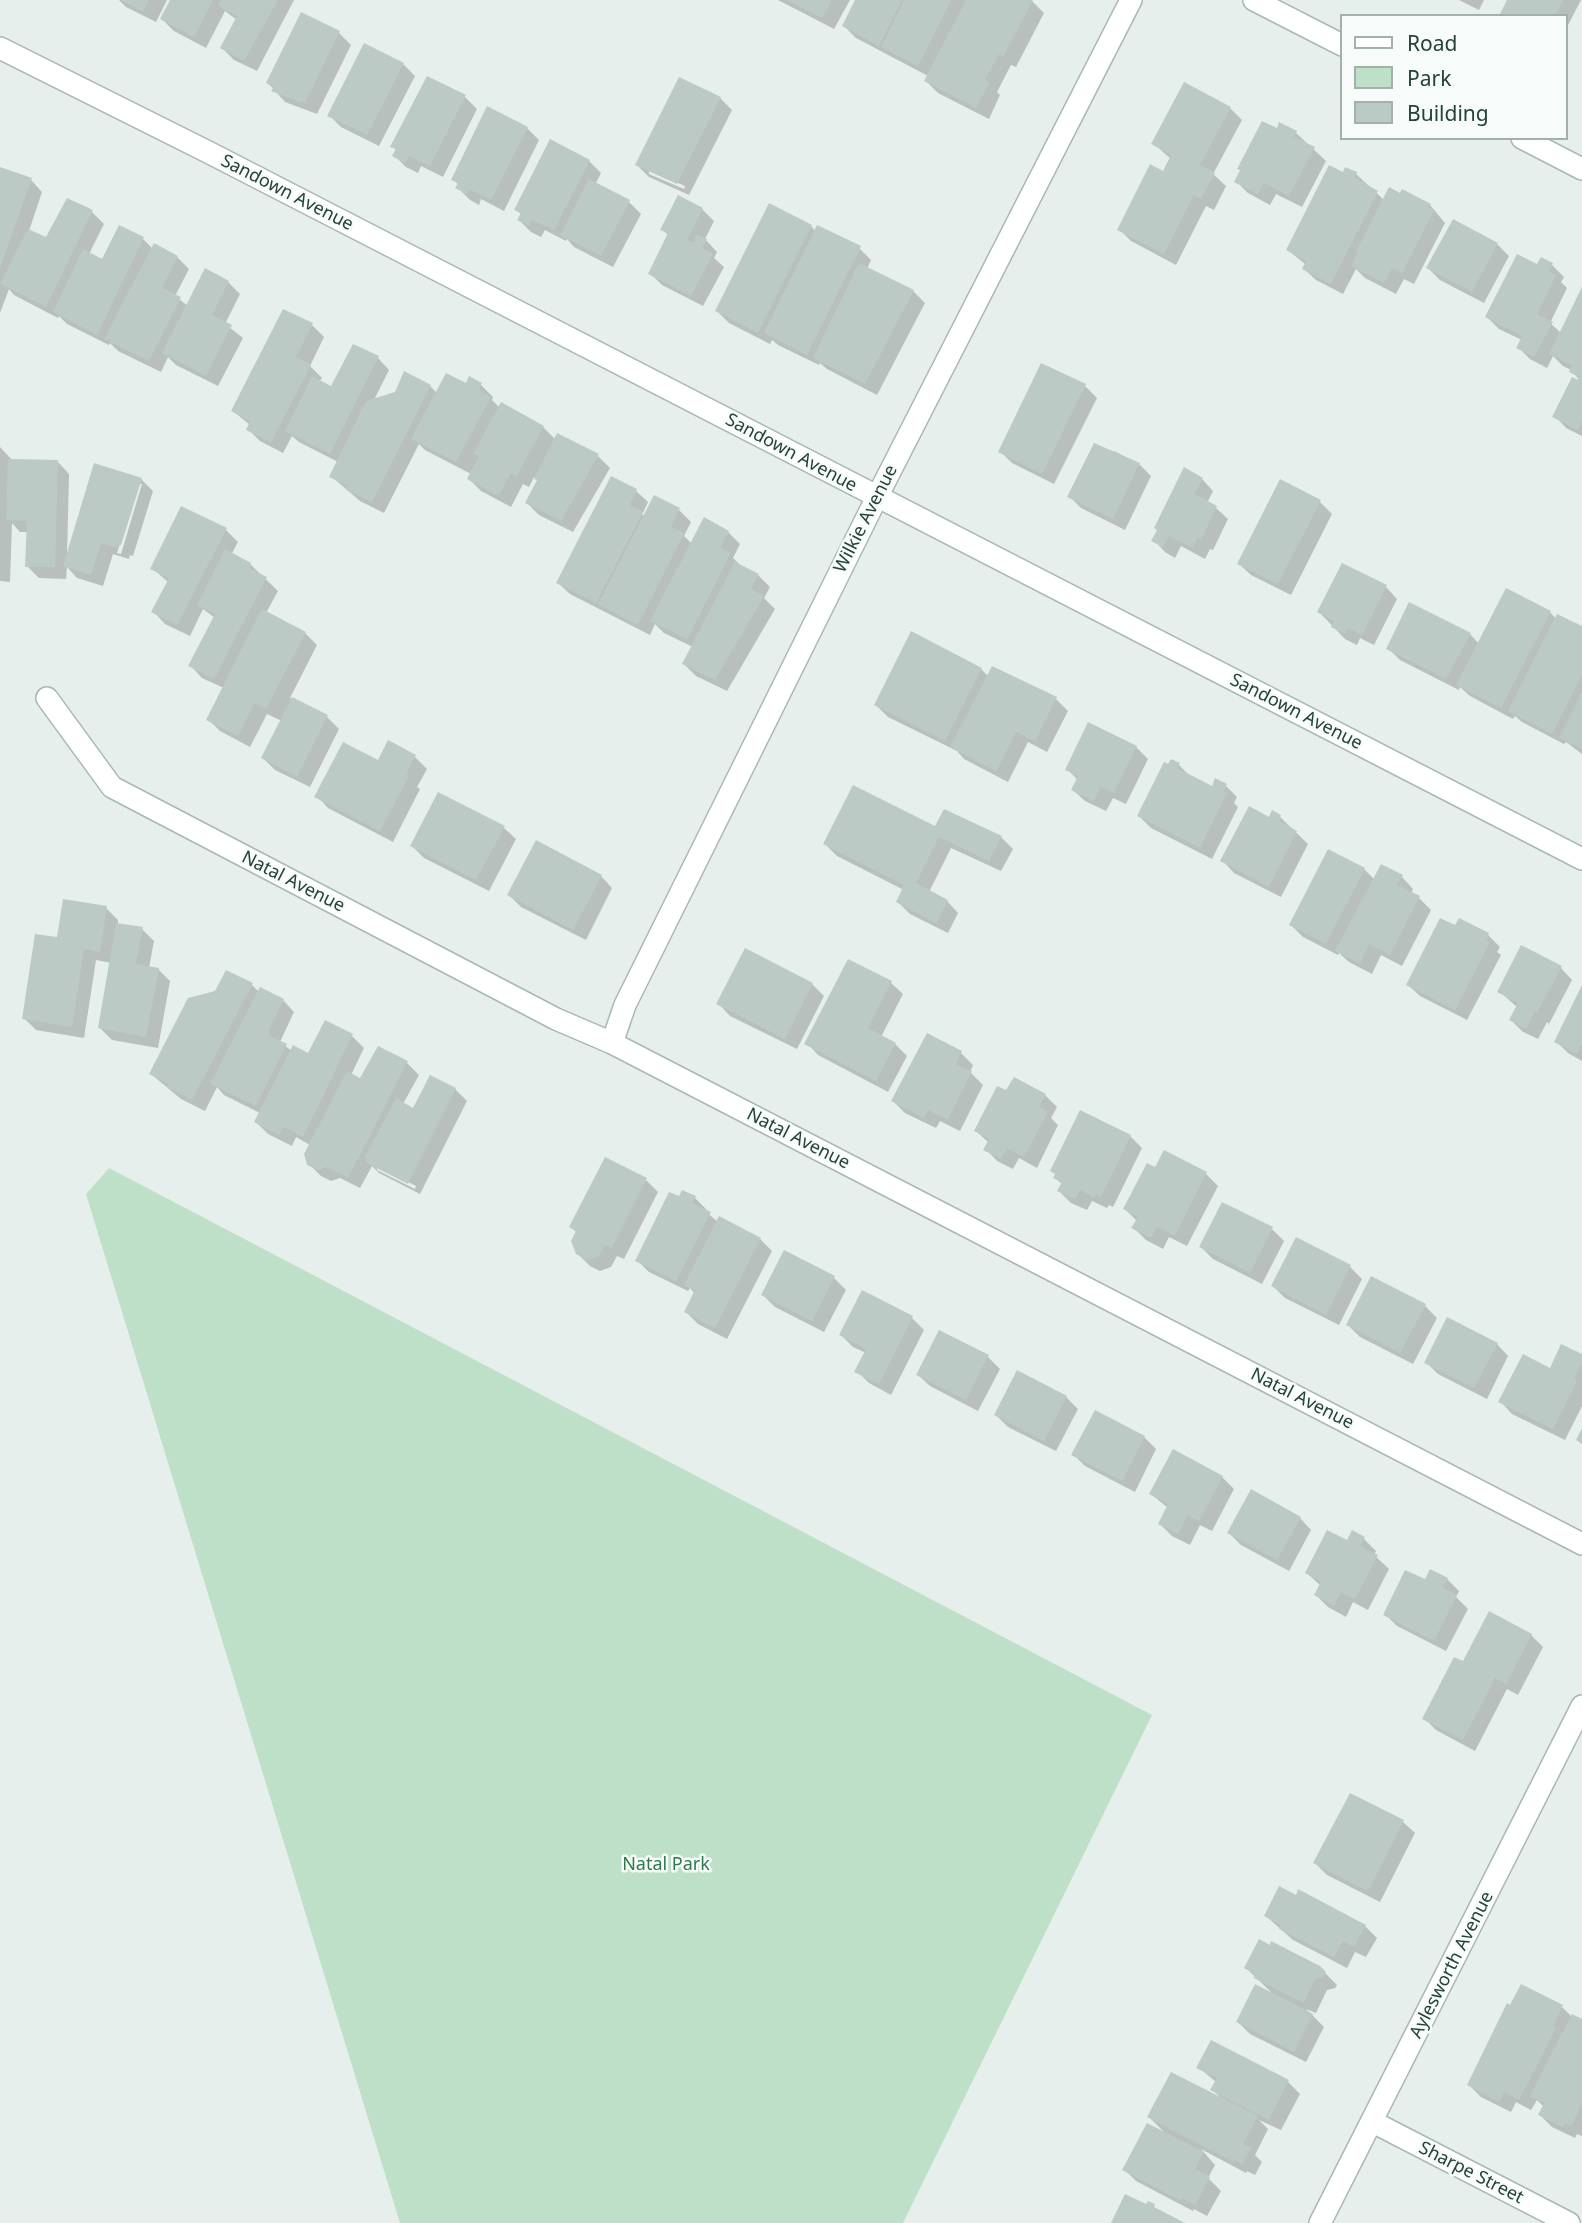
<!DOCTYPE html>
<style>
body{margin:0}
#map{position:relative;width:1582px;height:2223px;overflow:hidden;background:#e6efeb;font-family:"Noto Sans",sans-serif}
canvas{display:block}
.legend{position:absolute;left:1340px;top:14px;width:228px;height:126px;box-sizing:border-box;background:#f7fbf9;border:2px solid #a3b1ad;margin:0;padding:9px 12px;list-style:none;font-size:21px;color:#24423a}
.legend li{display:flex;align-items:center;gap:14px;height:35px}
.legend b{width:35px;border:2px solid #a3b1ad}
</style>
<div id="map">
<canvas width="1582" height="2223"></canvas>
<ul class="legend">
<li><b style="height:9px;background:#fff"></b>Road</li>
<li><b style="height:19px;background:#bfe0c8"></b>Park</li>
<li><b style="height:19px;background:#bbcac4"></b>Building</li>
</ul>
</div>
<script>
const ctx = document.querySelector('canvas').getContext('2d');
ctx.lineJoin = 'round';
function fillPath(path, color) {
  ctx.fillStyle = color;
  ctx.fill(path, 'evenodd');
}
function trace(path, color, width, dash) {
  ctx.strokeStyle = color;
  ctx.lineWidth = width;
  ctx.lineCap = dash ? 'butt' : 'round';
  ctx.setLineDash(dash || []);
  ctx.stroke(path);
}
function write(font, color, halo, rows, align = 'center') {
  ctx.font = font + ' "Noto Sans",sans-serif';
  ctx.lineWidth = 5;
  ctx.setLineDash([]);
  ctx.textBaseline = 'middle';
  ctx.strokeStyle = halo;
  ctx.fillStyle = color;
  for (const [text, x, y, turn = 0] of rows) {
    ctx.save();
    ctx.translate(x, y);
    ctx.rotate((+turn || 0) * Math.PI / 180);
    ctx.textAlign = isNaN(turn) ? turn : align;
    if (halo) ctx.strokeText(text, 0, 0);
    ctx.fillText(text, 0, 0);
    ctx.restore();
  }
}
fillPath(new Path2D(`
 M109 1168 1152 1715 903 2223H400L86 1194Z`), '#bfe0c8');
fillPath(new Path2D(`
 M119 0H167L156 22 126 7Z
 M172 0H294L257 71 234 60 222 48 237 20 225 11 206 48 174 31 162 19Z
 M778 0H850L834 29Z
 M857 0H1031L1044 13 1016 67 1011 65 997 92 1000 95 989 119 938 93 926 81 928 76 856 38 844 26Z
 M1459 0H1484L1479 10Z
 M1509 0H1581L1566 29V16H1501Z
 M302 14 339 33 351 45 317 114 285 102 268 83Z
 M403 64 415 76 379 146 341 127 329 115Z
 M427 78 465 97 477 109 443 177 421 166 418 173 406 167 395 156 397 151 392 146Z
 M720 98 732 110 689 195 649 177 637 165ZM649 170 685 186 684 189 649 174Z
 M1230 108 1242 120 1213 174 1226 186 1214 210 1206 206 1176 265 1131 241 1119 229 1163 173 1171 159 1153 143Z
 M527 128 539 140 504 211 481 199 479 205 470 200 458 188 459 185 453 179Z
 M1277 131 1296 133 1326 161 1302 207 1276 194 1270 205 1248 193 1236 181Z
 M589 161 601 173 595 185 629 202 641 214 613 267 574 247 567 239 566 241 545 230 541 237 531 232 519 220 522 215 516 210Z
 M0 169 31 180 42 192 29 231 47 240 92 212 104 224 89 254 103 261 143 239 153 249 177 257 189 269 175 296 188 306 228 282 240 294 225 324 243 338 218 386 176 365 168 357 161 372 118 351 110 343 109 345 67 324 59 316 58 318 14 295 9 289 0 313Z
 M1356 174 1384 200 1430 205 1445 223 1414 284 1404 279 1396 294 1365 278 1356 269 1343 294 1316 280 1304 269 1306 265 1288 250 1344 175Z
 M702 209 714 221 705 239 717 252 714 258 724 267 703 306 662 285 650 273 669 236 662 229Z
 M811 226 816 232 859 248 871 260 867 269 913 291 925 303 877 395 827 369 820 363 819 365 778 345 772 340 770 344 729 323 717 311Z
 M1497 244 1509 256 1484 303 1440 280 1428 268Z
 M1552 265 1564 277 1561 282 1567 288 1550 323 1561 333 1582 291V383L1571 370 1563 366 1553 356 1547 368 1530 359 1518 347 1522 340 1499 329 1487 317 1538 266Z
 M284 311 312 325 324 337 310 366 322 378 319 382 332 389 378 358 389 370 374 400 430 386 437 393 467 385 470 379 481 385 493 397 492 400 500 408 543 427 556 440 598 456 610 468 573 532 539 515 527 503 538 481 534 477 529 487 523 484 511 507 481 491 469 479 471 474 425 450 419 444 384 513 360 501 331 476 338 462 299 442 292 436 283 453 260 441 248 429 250 425 233 411Z
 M1042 365 1085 386 1097 398 1054 484 1012 463 1000 451Z
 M1582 384V436L1566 428 1555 416Z
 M0 447 13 461 58 462 69 474 67 555 141 479 153 491 133 556 130 555 129 559 113 554 103 586 77 578 67 567 66 579 39 578 27 566 28 532H20L12 523 10 582 0 581ZM139 484H142L121 554 117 553Z
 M1114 451 1139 464 1151 476 1125 530 1081 508 1069 496Z
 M1202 479 1213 491 1207 503 1216 508 1228 519 1213 550 1210 549 1205 559 1181 546 1175 558 1165 552 1154 540Z
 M1280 482 1320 502 1332 514 1291 595 1251 575 1239 564Z
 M636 491 648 502 642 515 645 516 654 498 679 510 691 522 684 536 692 544 728 532 740 544 733 558 741 566 758 575 770 587 764 598 775 609 727 691 696 676 684 664 693 647 664 633 655 624 650 635 570 594 558 583Z
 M182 508 226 530 238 542 231 555 250 564 278 591 266 613 305 633 317 645 290 698 327 717 339 729 310 787 275 770 263 758 282 721 267 714 250 747 220 731 208 719 224 688 202 678 191 666 215 618 203 609 190 636 165 624 154 612 168 582 152 568Z
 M1386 587 1397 599 1374 645 1360 638 1357 645 1345 639 1319 612Z
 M1550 612 1556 619 1582 628V754L1566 742 1564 744 1522 722 1515 716 1513 719 1470 696 1460 687 1459 690 1400 660 1388 648 1470 634 1479 644Z
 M911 634 981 669 989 677 993 668 1056 699 1068 711 1047 752 1028 742 1008 782 964 759 957 751 888 717 876 705Z
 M389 743 415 757 427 769 417 787 420 789 393 842 328 808 317 796 379 762Z
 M1136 747 1148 759 1126 804 1113 798 1106 811 1085 801 1073 790 1078 780 1067 769Z
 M1172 761 1179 765 1191 777 1213 788 1225 785 1237 797 1234 803 1238 807 1212 859 1151 828 1139 816Z
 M1272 813 1280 817 1308 844 1281 897 1234 873 1223 861 1269 819Z
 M504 828 516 839 489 891 424 858 412 846Z
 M935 829 1001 837 1013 849 1001 871 951 848 929 892 947 901 958 913 948 933 910 914 898 902 904 890 837 856 825 844Z
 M1364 869 1375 880 1402 877 1413 889 1411 894 1419 898 1431 910 1402 966 1381 955 1372 974 1349 962 1339 953 1338 955 1303 937 1291 925Z
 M601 876 612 888 586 940 521 907 509 895Z
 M106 908 118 920V925L142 929 154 941 149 968 158 969 170 981 158 1048 112 1040 100 1028 111 963 96 960 84 1038 36 1030 24 1018 58 939Z
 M1456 927 1488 935 1500 947 1497 952 1501 955 1467 1020 1420 996 1408 985Z
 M849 961 891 983 903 994 881 1037 895 1044 907 1056 888 1092 818 1055 807 1043Z
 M1561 968 1572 980 1549 1024 1547 1022 1538 1039 1523 1032 1511 1020 1517 1007 1499 991Z
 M812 984 824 996 797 1049 730 1016 719 1004Z
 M252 985 259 992 283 1000 294 1012 280 1042 292 1051 309 1056 326 1023 352 1036 364 1048 351 1075 361 1080 407 1063 419 1075 403 1104 414 1110 455 1089 467 1101 420 1194 379 1173 372 1166 360 1188 340 1178 331 1181 321 1176 309 1164 310 1145 296 1137 292 1146 268 1134 256 1122 260 1113 224 1095 217 1087 205 1111 181 1099 151 1074ZM377 1166 416 1186 415 1189 377 1170Z
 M1582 989V1061L1568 1053 1556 1041Z
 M961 1053 973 1065 970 1072 983 1085 960 1131 940 1121 936 1128 905 1113 893 1101Z
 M1007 1093 1045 1095 1057 1107 1051 1118 1058 1125 1037 1168 1019 1158 1013 1169 997 1161 986 1149 989 1143 976 1131Z
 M1130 1136 1142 1148 1113 1207 1109 1205 1107 1208 1092 1201 1087 1210 1071 1203 1059 1191 1062 1184 1055 1178Z
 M1165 1152 1206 1174 1218 1186 1187 1246 1169 1237 1163 1249 1146 1240 1134 1228 1137 1221 1125 1209 1156 1169Z
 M646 1180 658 1192 624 1259 617 1256 611 1267 600 1271 590 1266 577 1253V1233L571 1227Z
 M695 1198 706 1209 705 1211 718 1222 760 1239 772 1251 727 1339 698 1324 686 1312 695 1294 690 1288 688 1291 649 1272 637 1260 679 1199Z
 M1272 1229 1284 1241 1262 1284 1213 1259 1201 1247Z
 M1297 1239 1350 1267 1362 1279 1339 1325 1285 1298 1273 1286Z
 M785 1252 834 1278 846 1290 824 1332 775 1307 763 1295Z
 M1425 1306 1437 1318 1413 1364 1360 1337 1348 1325Z
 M912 1318 924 1330 891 1395 869 1383 857 1371 866 1353 853 1347 841 1335Z
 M940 1332 988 1357 1000 1369 978 1411 930 1386 918 1375Z
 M1497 1344 1508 1356 1487 1399 1438 1374 1426 1362Z
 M1582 1356V1406L1565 1440 1512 1414 1501 1402 1550 1370Z
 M1066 1397 1078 1409 1056 1451 1008 1427 996 1415Z
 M1096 1412 1144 1437 1156 1449 1135 1492 1085 1466 1073 1454Z
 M1222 1477 1234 1489 1212 1531 1200 1525 1190 1545 1172 1536 1160 1524 1168 1508 1151 1494Z
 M1300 1518 1311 1530 1289 1571 1241 1545 1229 1533Z
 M1352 1532 1364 1539 1376 1551 1374 1555 1389 1569 1368 1610 1353 1602 1346 1617 1328 1607 1316 1595 1321 1586 1307 1573 1348 1542Z
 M1447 1579 1459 1591 1456 1597 1468 1609 1446 1651 1397 1626 1385 1614Z
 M1489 1613 1531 1635 1543 1647 1518 1695 1507 1689 1475 1751 1436 1730 1424 1718 1463 1664Z
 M1403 1822 1415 1833 1380 1902 1327 1875 1315 1863Z
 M1266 1916 1365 1926 1377 1938 1366 1957 1355 1952 1347 1968 1293 1940Z
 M1319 1967 1337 1985 1335 1988 1327 1990 1316 2013 1306 2009 1324 2027 1306 2062 1250 2034 1238 2022 1273 1994 1246 1968Z
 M1562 2007 1572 2017 1582 2020V2136L1577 2134 1575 2138 1552 2127 1540 2115 1544 2107 1537 2100 1531 2110 1516 2102 1511 2112 1481 2097 1469 2085Z
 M1198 2067 1288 2082 1300 2094 1281 2130 1259 2120 1268 2129 1255 2155 1262 2162 1255 2175 1247 2171 1246 2173 1201 2149 1215 2165 1208 2178 1221 2191 1207 2216 1194 2209 1193 2211 1136 2181 1124 2169 1166 2134 1149 2117 1222 2099 1212 2089 1216 2082Z`), '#0003');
fillPath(new Path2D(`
 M121 0H149L143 12Z
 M170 0H213L194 37 160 19Z
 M221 0H278L244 61 220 48 237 16 218 6Z
 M787 0H832L822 18Z
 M855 0H902L879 46 842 26Z
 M904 0H951L918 66 881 47Z
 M966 0H1033L1003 57 999 54 985 80 990 82 976 108 924 81Z
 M1507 0H1563L1555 16H1499Z
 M301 12 340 31 305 103 303 101 302 103 271 91 274 87 266 83Z
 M364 43 404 63 367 135 327 116Z
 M427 76 466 95 430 166 409 156 405 163 392 156 396 149 390 147Z
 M679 77 721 97 677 184 635 165Z
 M1184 82 1231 107 1200 165 1215 173 1201 199 1194 195 1164 254 1117 230 1150 164 1163 171 1171 155 1151 144Z
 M487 106 528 127 491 200 469 189 467 194 455 188 458 183 451 180Z
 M1262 121 1277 128 1279 122 1297 131 1294 137 1315 147 1289 196 1264 183 1258 194 1234 182 1240 170 1237 169Z
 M550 139 590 160 554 230 532 220 529 226 517 220 521 213 514 210Z
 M1329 165 1343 172 1345 167 1357 172 1355 178 1378 191 1331 284 1302 269 1306 261 1286 250Z
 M0 167 32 178 0 268Z
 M589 179 630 200 601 256 560 235Z
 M1389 187 1400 193 1402 189 1431 204 1429 207 1434 210 1402 273 1392 268 1384 283 1351 266 1358 252 1356 251Z
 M678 195 703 208 687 240 693 243 697 234 707 239 702 248 713 254 691 296 648 274 668 233 660 230Z
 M67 198 93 210 46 307 0 284 28 229 46 237Z
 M769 203 812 225 758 333 715 311Z
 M1453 219 1498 243 1472 292 1426 268Z
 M119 225 144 237 97 335 53 312 83 249 102 259Z
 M817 225 861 246 807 355 764 333Z
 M154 243 178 256 162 288 181 297 149 361 104 339Z
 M1517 254 1537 264 1541 257 1553 263 1549 272 1556 275 1537 314 1553 322 1534 357 1516 348 1522 336 1485 317Z
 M859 263 914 290 865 384 813 358Z
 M205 268 229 281 212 315 232 325 206 376 162 353Z
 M1582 287V422L1578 430 1552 417 1572 377 1578 380 1579 377 1569 372 1572 365 1549 354Z
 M283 309 313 323 296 357 311 365 271 442 246 430 250 421 231 411Z
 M353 344 379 356 330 454 285 431 312 376 331 386Z
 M1041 363 1086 384 1042 474 998 452Z
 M404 371 431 385 372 502 346 490 348 486 329 477 366 401 395 392Z
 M446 373 466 383 469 376 482 383 479 390 491 397 456 462 411 439Z
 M501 402 544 426 516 477 511 473 498 496 467 479 479 456 473 454Z
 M557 433 599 454 561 521 525 503 537 480 534 479Z
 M1094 443 1140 463 1113 519 1067 497Z
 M8 459 58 460 55 567H25L27 521 6 520Z
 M94 463 142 478 121 545H118L117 548 101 543 91 575 63 566Z
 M1184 467 1203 478 1194 494 1217 506 1201 540 1197 538 1193 548 1169 536 1163 547 1151 541 1157 530 1154 528Z
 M611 476 637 489 630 505 643 512 596 603 556 583Z
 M1280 479 1321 500 1278 584 1237 564Z
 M654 495 680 508 671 527 684 533 638 625 598 604Z
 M181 506 227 528 177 625 151 612 169 578 150 569Z
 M704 517 729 531 720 548 731 553 687 639 650 621Z
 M225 549 251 563 249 568 267 577 214 679 188 666 215 614 197 605Z
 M735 562 759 574 751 589 764 596 715 680 682 664Z
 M1342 563 1387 585 1362 635 1348 628 1345 634 1331 627 1334 621 1317 612Z
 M1506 588 1551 611 1501 708 1456 685Z
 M1409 602 1471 633 1446 679 1386 649Z
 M262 609 306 632 266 709 255 703 238 736 206 720Z
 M1557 614 1582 626V675L1552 734 1508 711Z
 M911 631 982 668 945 741 874 705Z
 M992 666 1057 697 1035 741 1016 732 996 771 950 747Z
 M1582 692V749L1559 738Z
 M292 697 328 715 297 777 261 758Z
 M1088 722 1137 746 1114 793 1101 787 1094 801 1071 790 1078 776 1065 770Z
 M388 740 416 755 406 774 409 776 380 831 314 797 343 742 378 760Z
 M1171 759 1180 763 1177 768 1212 786 1215 778 1227 784 1223 792 1227 793 1200 848 1137 816 1164 762 1168 764Z
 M853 785 935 826 944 809 1002 836 989 861 939 837 916 883 948 900 936 923 896 902 904 885 823 844Z
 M438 792 505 826 476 880 410 846Z
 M1249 806 1269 817 1272 810 1281 815 1279 821 1297 831 1269 887 1220 861Z
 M536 840 602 875 573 930 507 895Z
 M1328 849 1365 868 1326 944 1289 925Z
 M1381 864 1403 875 1397 885 1420 896 1390 955 1369 944 1360 964 1335 951Z
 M63 899 107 906 100 952 84 949 72 1027 22 1019 35 934 57 937Z
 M1440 918 1455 925 1459 918 1489 933 1486 940 1490 942 1455 1010 1406 985Z
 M116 923 143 927 136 964 159 968 146 1037 98 1028Z
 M1521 945 1562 966 1537 1013 1535 1011 1526 1029 1509 1020 1518 1003 1497 992Z
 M745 948 813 983 785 1039 716 1004Z
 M848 959 892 981 868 1028 896 1043 876 1081 804 1044Z
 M226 970 253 983 192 1100 167 1087 168 1084 149 1074 188 998 215 991Z
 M1582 985V1044L1577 1054 1554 1042Z
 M260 987 284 999 269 1029 270 1036 287 1044 256 1106 210 1084Z
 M325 1020 353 1034 303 1137 284 1127 279 1135 254 1122 293 1045 308 1053Z
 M927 1033 962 1051 956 1064 972 1071 948 1120 928 1110 924 1118 891 1101Z
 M378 1046 408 1061 348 1178 327 1167 318 1170 307 1165 304 1154 347 1071 360 1078Z
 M430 1075 456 1088 408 1184 365 1162 366 1155 396 1098 413 1108Z
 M1014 1077 1046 1094 1039 1107 1048 1112 1024 1157 1007 1148 1001 1159 983 1150 989 1139 974 1131 997 1086 1006 1090Z
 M1080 1110 1131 1135 1101 1197 1096 1194 1094 1198 1080 1190 1075 1199 1057 1191 1062 1182 1053 1178 1055 1174 1050 1171Z
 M1164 1150 1207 1172 1175 1236 1157 1227 1151 1238 1131 1228 1138 1217 1123 1209 1147 1163 1155 1167Z
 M605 1157 647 1178 612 1248 605 1245 599 1256 587 1260 576 1254 571 1241 576 1231 569 1227Z
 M682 1190 696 1196 692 1203 711 1212 676 1281 635 1261 669 1192 679 1196Z
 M1222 1202 1273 1227 1250 1273 1199 1247Z
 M719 1216 761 1238 715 1328 684 1312 695 1290 684 1285Z
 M1296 1237 1351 1265 1326 1315 1271 1286Z
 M784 1250 835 1276 812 1321 761 1295Z
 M1371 1276 1426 1304 1400 1353 1346 1325Z
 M862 1290 913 1316 879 1384 854 1372 866 1349 839 1335Z
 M1447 1317 1498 1343 1474 1388 1424 1363Z
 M939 1330 989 1355 966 1400 916 1375Z
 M1561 1344 1582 1354V1364L1574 1379 1577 1381 1553 1429 1498 1402 1523 1354 1550 1368Z
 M1017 1370 1067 1396 1044 1441 994 1415Z
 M1095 1410 1145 1436 1122 1481 1071 1455Z
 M1582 1428V1444L1576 1440Z
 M1173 1449 1223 1476 1199 1521 1188 1515 1178 1534 1158 1524 1168 1504 1149 1494Z
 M1251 1489 1301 1517 1277 1560 1227 1533Z
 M1327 1530 1347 1540 1352 1530 1365 1537 1360 1546 1378 1555 1355 1599 1341 1592 1334 1606 1314 1595 1321 1582 1305 1573Z
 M1430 1569 1448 1578 1442 1588 1457 1595 1434 1641 1383 1615 1405 1570 1425 1579Z
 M1489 1611 1532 1634 1506 1684 1495 1678 1463 1740 1422 1719 1454 1657 1463 1661Z
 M1350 1793 1404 1820 1368 1891 1313 1863Z
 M1279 1886 1296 1895 1298 1889 1366 1925 1354 1947 1343 1941 1334 1957 1279 1929 1281 1925 1264 1916Z
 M1259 1939 1270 1945 1271 1941 1320 1966 1326 1972 1323 1977 1315 1979 1304 2003 1254 1978 1255 1974 1244 1968Z
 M1255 1984 1313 2014 1294 2052 1236 2022Z
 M1521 1984 1563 2005 1553 2026 1556 2028 1519 2100 1504 2092 1499 2102 1467 2085 1507 2003 1510 2005Z
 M1572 2014 1582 2019V2103L1571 2126 1565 2123 1563 2127 1538 2115 1544 2103 1530 2096Z
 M1211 2040 1289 2080 1269 2120 1210 2090 1217 2078 1196 2068Z
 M1171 2072 1258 2116 1243 2144 1251 2148 1242 2164 1235 2160 1234 2162 1147 2117Z
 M1147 2123 1204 2152 1195 2169 1210 2177 1195 2205 1182 2198 1181 2201 1122 2170Z
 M1125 2194 1146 2204 1148 2201 1155 2204 1154 2207 1185 2223H1111Z`), '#bbcac4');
const minor = new Path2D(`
 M1254 0 1342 45
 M0 48 208 152 1582 859
 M1522 138 1582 169
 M47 698 112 787 556 1019 612 1043 1582 1544
 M612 1043 625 1005 877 497 1131 0
 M1373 2122 1569 2223
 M1320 2223 1582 1706`);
trace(minor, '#a8b8b2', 24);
trace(minor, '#fff', 21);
write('18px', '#24423a', '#f7fbf9', [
 ["Sandown Avenue",287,193,27],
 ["Sandown Avenue",791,453,28],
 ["Wilkie Avenue",866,519,-63],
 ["Sandown Avenue",1296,712,27],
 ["Natal Avenue",293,882,27],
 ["Natal Avenue",798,1139,27],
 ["Natal Avenue",1302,1399,27],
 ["Aylesworth Avenue",1452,1965,-63],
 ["Sharpe Street",1471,2173,27]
]);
write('18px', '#2d7a4b', '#f7fbf9', [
 ["Natal Park",666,1865]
]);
</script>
